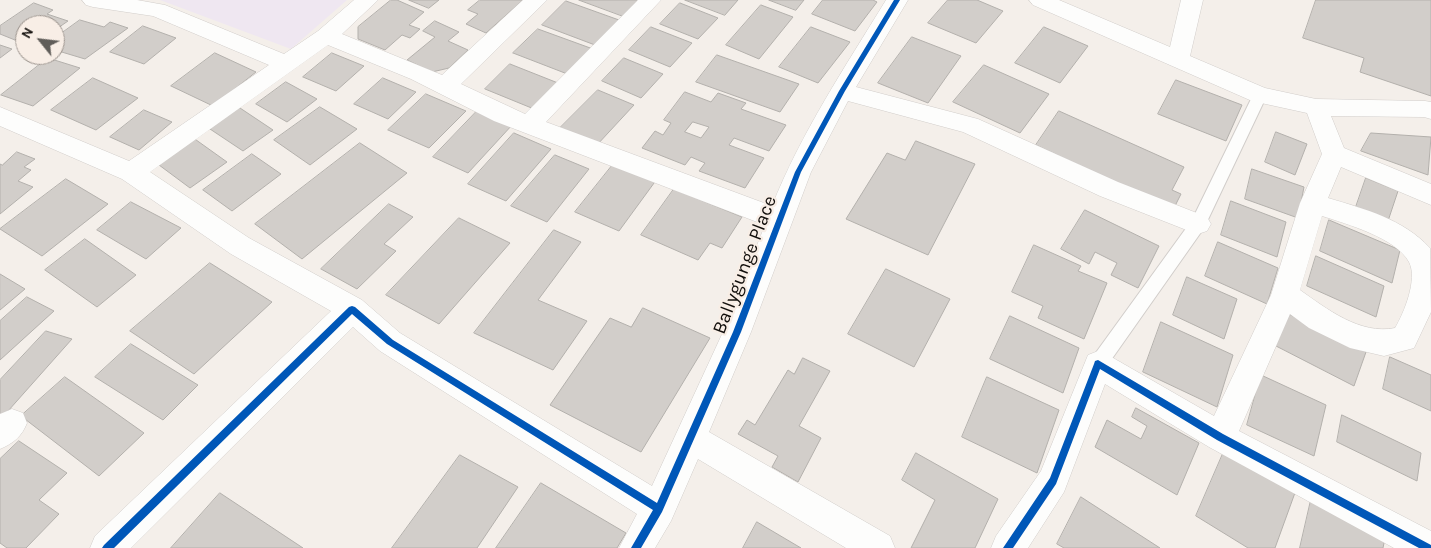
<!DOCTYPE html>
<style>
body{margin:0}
#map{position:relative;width:1431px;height:548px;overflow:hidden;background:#f4efea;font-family:Karla,sans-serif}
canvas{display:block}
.north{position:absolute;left:15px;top:15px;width:50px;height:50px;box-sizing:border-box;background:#f8eee6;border:1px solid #9c948e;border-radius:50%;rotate:299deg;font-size:14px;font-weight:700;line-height:20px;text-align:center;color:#110e0b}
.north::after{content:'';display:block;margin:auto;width:18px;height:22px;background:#605d59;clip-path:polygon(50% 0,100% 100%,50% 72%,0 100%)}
</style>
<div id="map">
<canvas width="1431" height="548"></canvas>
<div class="north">N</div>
</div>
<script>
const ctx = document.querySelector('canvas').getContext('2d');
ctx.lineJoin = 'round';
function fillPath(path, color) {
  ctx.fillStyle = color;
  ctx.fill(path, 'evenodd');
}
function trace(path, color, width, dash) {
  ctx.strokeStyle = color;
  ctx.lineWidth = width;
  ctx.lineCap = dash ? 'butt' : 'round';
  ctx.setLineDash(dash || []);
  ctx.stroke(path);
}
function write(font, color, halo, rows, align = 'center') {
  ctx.font = font + ' Karla,sans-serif';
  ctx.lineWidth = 4.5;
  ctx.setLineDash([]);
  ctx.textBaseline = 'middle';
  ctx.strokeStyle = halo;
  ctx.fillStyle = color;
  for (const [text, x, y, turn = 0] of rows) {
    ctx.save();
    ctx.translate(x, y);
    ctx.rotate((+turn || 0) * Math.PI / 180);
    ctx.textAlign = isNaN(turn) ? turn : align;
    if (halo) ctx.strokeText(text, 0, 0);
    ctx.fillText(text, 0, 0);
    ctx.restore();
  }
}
fillPath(new Path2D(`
 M160 0H347L291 49Z`), '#efe7f1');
const building = new Path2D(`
 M391 0H397L424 12 409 25 420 29 410 38 402 35 385 50 358 39V27Z
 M409 0H439L429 8Z
 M480 0H523L486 33 466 24 478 14 468 10Z
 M579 0H638L623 16Z
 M685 0H738L725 15Z
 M769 0H804L796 10Z
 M823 0H873L877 2 855 31 812 14Z
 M948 0H977L1003 11 976 43 928 23Z
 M1316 0H1431V96L1360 72 1364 58 1303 38Z
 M566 1 619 20 595 45 542 25Z
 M34 3 53 10 47 14 68 21 55 30V25H25V44L0 34V26Z
 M680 3 718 18 698 39 660 24Z
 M761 5 793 17 759 59 726 45Z
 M80 20 104 27 110 22 128 28 85 59 55 50V38Z
 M435 21 459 32 448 41 468 50 449 68 432 72 407 60 435 37 423 31Z
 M143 26 176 38 144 64 110 52Z
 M651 27 692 43 670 67 629 50Z
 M811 27 850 42 818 83 779 67Z
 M1044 27 1088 46 1060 83 1015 63Z
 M538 29 593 49 570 75 513 53Z
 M912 37 961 56 928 103 878 83Z
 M0 45 12 49 0 58Z
 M215 53 256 72 213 106 171 86Z
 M332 53 364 66 336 91 303 77Z
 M717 55 799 84 780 112 696 82Z
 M48 58 80 68 33 106 1 95Z
 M624 58 663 74 641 98 602 81Z
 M510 64 558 83 534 109 485 89Z
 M984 65 1049 94 1020 133 953 102Z
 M93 78 138 98 96 130 51 110Z
 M383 78 416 92 388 119 354 104Z
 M1176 80 1242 105 1226 141 1158 114Z
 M286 82 317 99 287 122 256 104Z
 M598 90 634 105 596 146 559 129Z
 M685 92 711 102 718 93 746 103 741 109 786 125 769 151 734 138 729 145 764 158 745 188 699 171 705 163 691 157 685 165 642 148 655 131 663 135 671 123 664 120ZM693 122 709 127 701 138 685 132Z
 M426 94 466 111 429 148 388 130Z
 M237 106 273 130 243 151 207 127Z
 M320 107 357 129 310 165 274 140Z
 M144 110 172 122 139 150 110 137Z
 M478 110 513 124 468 173 433 157Z
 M1059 111 1184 167 1172 190 1181 194 1173 210 1036 145Z
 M1276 132 1307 144 1295 175 1265 162Z
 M514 133 551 149 506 201 468 184Z
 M1371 133 1431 137 1428 175 1361 151Z
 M192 137 227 162 190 188 155 162Z
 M916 141 975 164 928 255 846 219 887 153 905 160Z
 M360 143 407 173 302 259 255 224Z
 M17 152 35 159 24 167 31 170 18 181 33 187 0 214V164L2 165Z
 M252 154 281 174 232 211 203 190Z
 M555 155 589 169 547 222 511 206Z
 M615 162 657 179 619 231 575 212Z
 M1252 169 1304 187 1298 218 1245 199Z
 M1366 178 1398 191 1388 221 1356 207Z
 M66 179 108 204 42 256 0 229Z
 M674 189 742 217 722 248 710 243 698 260 641 235Z
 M1231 201 1286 222 1277 257 1221 235Z
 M131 202 181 228 146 259 97 230Z
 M389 204 413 217 384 244 396 251 357 289 321 269Z
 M1085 210 1159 246 1138 288 1111 275 1117 263 1095 252 1089 264 1061 249Z
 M459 218 510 243 439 324 386 295Z
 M1329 220 1400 250 1392 283 1320 251Z
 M554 230 581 242 538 300 587 321 553 370 474 333Z
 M85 239 136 275 97 307 45 270Z
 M1218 242 1278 268 1267 304 1205 276Z
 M1034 245 1081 266 1078 271 1107 283 1084 339 1038 318 1043 306 1012 292Z
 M1316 256 1384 286 1376 317 1307 286Z
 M210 263 272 302 194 374 130 331Z
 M886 269 950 299 914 367 848 334Z
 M0 274 25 289 0 310Z
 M1187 277 1237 299 1224 339 1173 315Z
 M27 297 54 311 0 360V321Z
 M643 308 710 338 641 452 550 405 610 318 631 327Z
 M1289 314 1366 352 1354 386 1276 346Z
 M1010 316 1079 348 1063 393 990 359Z
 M1161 322 1233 355 1217 407 1143 372Z
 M46 331 72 339 0 420V380Z
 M131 344 198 385 163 420 95 377Z
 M1390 357 1431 375V411L1383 389Z
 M803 358 830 371 799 426 821 438 798 482 772 467 778 456 738 434 747 420 755 425 788 370 794 374Z
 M1261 375 1326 405 1314 456 1247 425Z
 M65 377 144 433 99 476 21 416Z
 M987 377 1059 410 1037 473 962 437Z
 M1136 408 1199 443 1177 495 1095 447 1107 420 1141 439 1147 426 1132 417Z
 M1342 415 1421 453 1417 481 1337 442Z
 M19 441 67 473 39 500 59 514 26 548H7L0 543V459Z
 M1225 449 1296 490 1275 548H1248L1196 516Z
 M916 453 998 499 975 548H911L935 500 902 480Z
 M460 455 518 487 477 548H392Z
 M541 483 626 533 617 548H496Z
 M220 493 303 548H171Z
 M1081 497 1160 548H1064L1057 544Z
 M1311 500 1385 538 1383 548H1300Z
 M757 522 801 548H743Z`);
fillPath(building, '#d2ceca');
trace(building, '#b3b0ac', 1);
const lane = new Path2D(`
 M1260 90 1265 92 1267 95 1204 228 1104 370 1098 372 1092 370 1089 364 1092 358 1192 220 1253 95 1255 92Z`);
const street = new Path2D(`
 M82 0H137L165 5 284 54 318 31 354 0H378L342 34 442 75 523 0H547L461 84 525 114 638 0H661L546 122 772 206C801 133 845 67 886 0H908L856 87 978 119 1118 182 1207 217 1211 224 1207 231 1198 234 1189 231 1100 196 963 132 848 101 811 172 751 332 709 432 890 536 895 548H846L698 459 671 521 655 548H619L637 514 380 351 353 327 131 548H90L95 536 331 311 231 254 122 179 0 126V107L129 161 269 65 153 16 93 7 86 5ZM328 45 411 79 494 121 765 225 723 332 652 486 400 333 362 300 249 238 150 172Z
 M1029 0H1059L1170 47 1181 0H1203L1190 56 1265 88 1316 99 1425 101 1431 102V119L1424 117 1331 116 1344 148 1431 184V205L1341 167 1328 198C1365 209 1403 219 1430 248L1431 312 1414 348 1384 356 1350 348 1309 328 1290 314 1239 431 1431 531V548H1394L1209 447 1105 384 1064 492 1028 548H991L996 536 1041 471 1088 355 1098 351 1108 355 1214 416 1271 295 1300 203 1322 154 1307 113 1252 101 1033 5ZM1322 216C1347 224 1396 238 1409 262 1418 279 1404 313 1395 328 1360 335 1327 309 1300 290Z
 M12 409 23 413 27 423C22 436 14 443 0 449V414Z`);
trace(lane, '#d1cdca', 2);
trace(street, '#d1cdca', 1);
fillPath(lane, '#fdfdfc');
fillPath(street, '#fdfdfc');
fillPath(new Path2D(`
 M894 0H900L845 91 801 172 741 332 662 512 641 548H631L653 510 387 344 352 314 114 548H102L104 545 349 307 352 306 355 307 393 340 657 503 733 332 795 172 839 91Z
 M1098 360 1223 434 1431 545V548H1419L1217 440 1100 369 1056 484 1013 548H1003L1050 478 1094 364 1095 361Z`), '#0057b8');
write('19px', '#110e0b', '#f8eee6', [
 ["Ballygunge Place",745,265,-69]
]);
</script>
